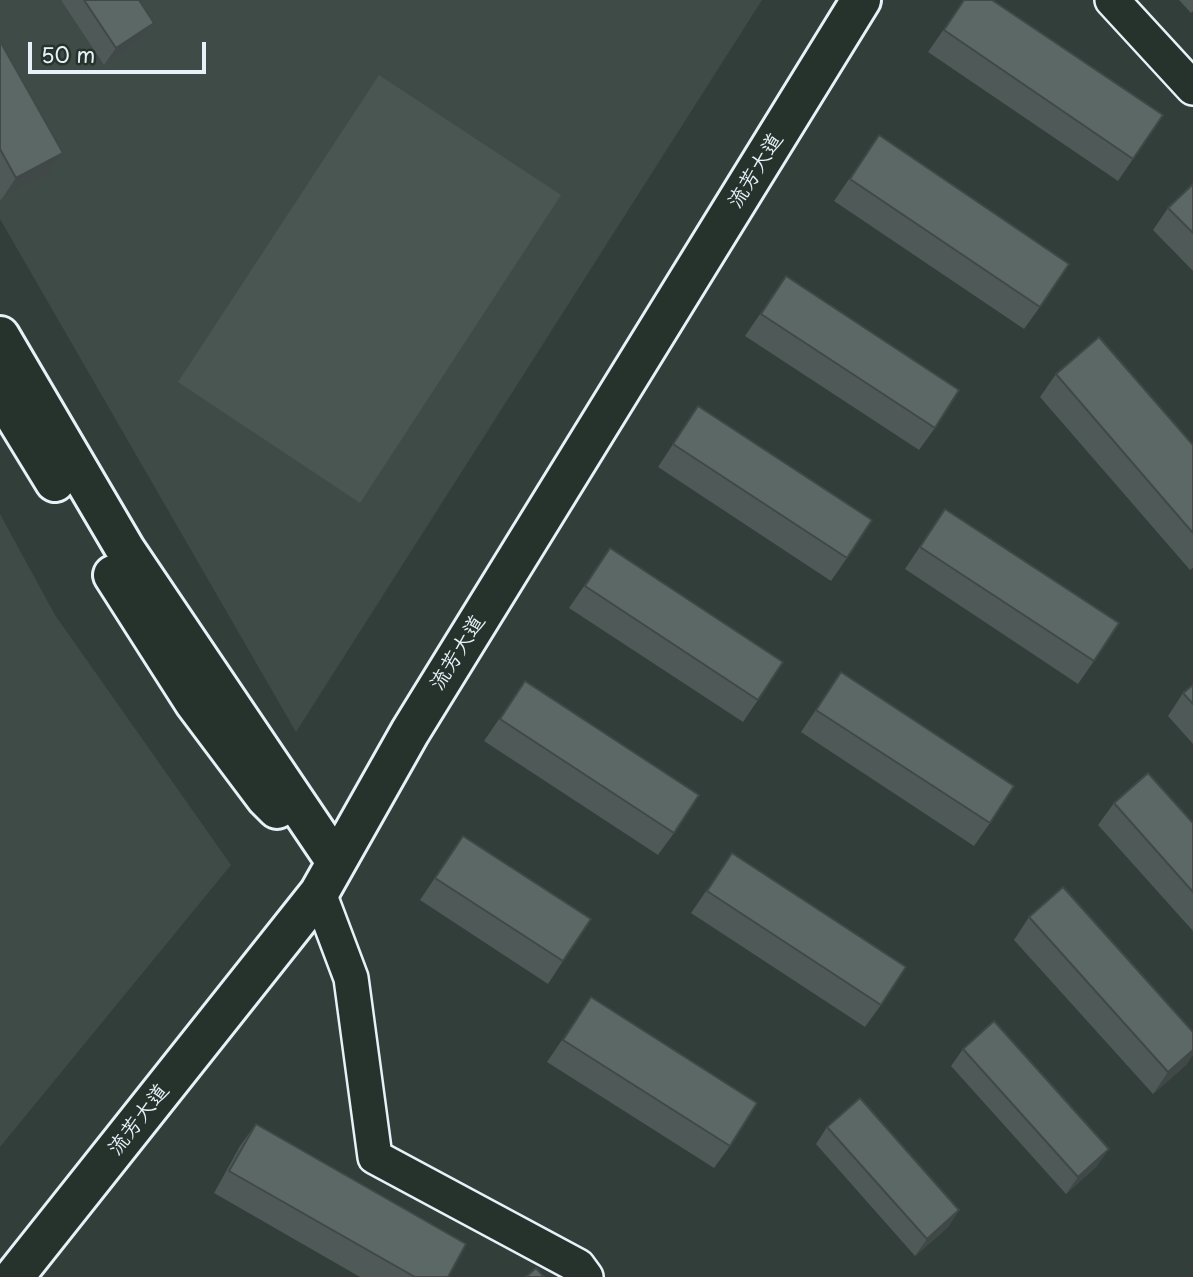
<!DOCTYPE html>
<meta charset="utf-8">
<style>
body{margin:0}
#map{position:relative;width:1193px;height:1277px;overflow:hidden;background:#323e39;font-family:"Playpen Sans",sans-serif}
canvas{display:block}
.scale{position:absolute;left:28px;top:42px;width:178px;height:32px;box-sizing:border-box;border:4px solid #e8f1f8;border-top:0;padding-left:9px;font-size:21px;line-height:24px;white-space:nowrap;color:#e8f1f8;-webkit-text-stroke:5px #26332d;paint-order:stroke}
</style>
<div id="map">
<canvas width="1193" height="1277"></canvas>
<div class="scale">50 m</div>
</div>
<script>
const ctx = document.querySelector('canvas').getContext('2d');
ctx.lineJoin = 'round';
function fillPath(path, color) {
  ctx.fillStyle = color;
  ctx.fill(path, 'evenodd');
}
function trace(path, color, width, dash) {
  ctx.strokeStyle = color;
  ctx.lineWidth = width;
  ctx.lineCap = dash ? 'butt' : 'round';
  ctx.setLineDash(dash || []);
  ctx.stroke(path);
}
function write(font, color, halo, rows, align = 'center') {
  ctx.font = font + ' "Playpen Sans","LXGW WenKai TC",sans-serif';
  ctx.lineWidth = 5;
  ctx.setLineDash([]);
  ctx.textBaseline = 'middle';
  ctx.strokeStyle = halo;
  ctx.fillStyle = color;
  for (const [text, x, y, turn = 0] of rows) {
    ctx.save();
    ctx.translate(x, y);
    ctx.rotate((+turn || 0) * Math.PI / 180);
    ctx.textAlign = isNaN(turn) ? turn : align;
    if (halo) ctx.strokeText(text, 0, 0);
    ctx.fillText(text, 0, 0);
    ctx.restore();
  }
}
fillPath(new Path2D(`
 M0 0H762L296 732 0 219Z
 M0 514 55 615 231 865 0 1147Z`), '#3f4b46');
fillPath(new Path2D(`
 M379 75 561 195 360 503 178 382Z`), '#495651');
const minor = new Path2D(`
 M1112 0 1193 88
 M319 893 351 978 375 1157 578 1266 586 1277`);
const major = new Path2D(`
 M0 336 125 549 336 862
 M0 392 55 482
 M113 575 194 702 266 798 277 809
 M14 1277 319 893 410 732 861 0`);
trace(minor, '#e8f1f8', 38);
trace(major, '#e8f1f8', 44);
trace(minor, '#26332d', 33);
trace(major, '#26332d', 38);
fillPath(new Path2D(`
 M61 0H139L154 23 142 40 104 65Z
 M964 0 1163 115 1118 181 928 52Z
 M1179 0H1193V11L1191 13Z
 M0 41 47 175 1 200 0 199Z
 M879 135 1040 307 1024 329 834 201Z
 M1193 184V271L1153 230 1168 208Z
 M786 276 935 428 919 450 745 336Z
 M1056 374 1193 445V568L1190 570 1040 397Z
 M698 406 847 558 831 581 658 467Z
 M945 509 1094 661 1078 684 905 569Z
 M610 548 758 700 743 722 569 608Z
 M841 672 990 823 974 846 801 732Z
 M525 681 674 833 658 855 484 741Z
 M1193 685V744L1168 716 1183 693Z
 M1114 803 1193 823V931L1098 825Z
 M463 836 563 961 548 984 420 900Z
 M732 853 881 1005 865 1027 691 913Z
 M1029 917 1187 1064 1153 1094 1014 940Z
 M591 997 730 1146 714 1168 547 1062Z
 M963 1049 1097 1166 1066 1194 951 1066Z
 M256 1124 448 1277H360L214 1193 240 1146Z
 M827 1127 959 1210 948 1227 915 1256 816 1144Z`), '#4f5957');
fillPath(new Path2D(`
 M154 23 142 40 104 65 116 48Z
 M63 153 47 175 1 200 16 178Z
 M1193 1050V1055L1187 1064 1153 1094 1168 1072Z
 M1109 1149 1097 1166 1066 1194 1078 1177Z
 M959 1210 948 1227 915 1256 927 1239Z`), '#404947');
const building = new Path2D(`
 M84 0H139L154 23 116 48Z
 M964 0H992L1163 115 1133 159 944 30Z
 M0 41 63 153 16 178 0 149Z
 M879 135 1069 264 1040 307 850 179Z
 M1193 184V233L1168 208Z
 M786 276 959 390 935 428 761 314Z
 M1099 337 1193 445V533L1056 374Z
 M698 406 872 520 847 558 673 444Z
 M945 509 1119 623 1094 661 920 547Z
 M610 548 783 662 758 700 585 586Z
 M841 672 1014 786 990 823 816 710Z
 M525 681 699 795 674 833 500 719Z
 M1193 685V704L1183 693Z
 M1148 773 1193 823V892L1114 803Z
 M463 836 591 919 563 961 435 878Z
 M732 853 906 967 881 1005 707 891Z
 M1063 887 1193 1032V1050L1168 1072 1029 917Z
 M591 997 757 1103 730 1146 563 1040Z
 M994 1021 1109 1149 1078 1177 963 1049Z
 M860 1098 959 1210 927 1239 827 1127Z
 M256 1124 466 1244 448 1277H415L229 1171Z
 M536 1268 544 1277H526Z`);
fillPath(building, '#5c6865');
trace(building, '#404947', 2);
write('21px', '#e8f1f8', '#26332d', [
 ["流芳大道",756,171,-58],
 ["流芳大道",458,653,-58],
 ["流芳大道",139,1120,-52]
]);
</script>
